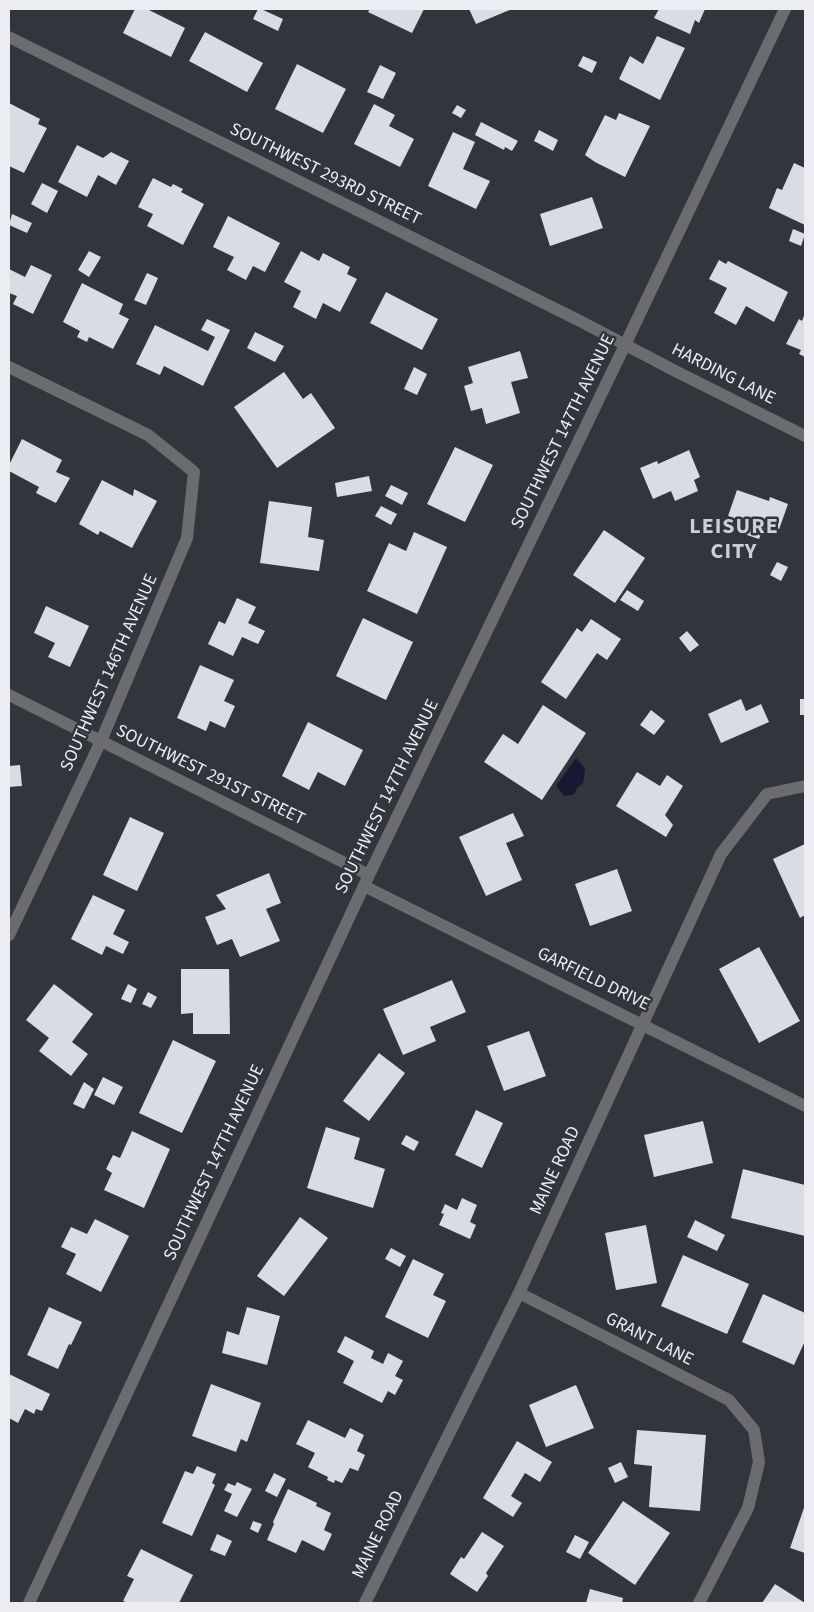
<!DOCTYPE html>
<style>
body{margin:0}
#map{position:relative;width:814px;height:1612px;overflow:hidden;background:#33353c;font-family:"Source Sans 3",sans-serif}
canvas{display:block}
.frame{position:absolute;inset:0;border:10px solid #ecedf2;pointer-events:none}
</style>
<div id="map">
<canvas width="814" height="1612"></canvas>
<div class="frame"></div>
</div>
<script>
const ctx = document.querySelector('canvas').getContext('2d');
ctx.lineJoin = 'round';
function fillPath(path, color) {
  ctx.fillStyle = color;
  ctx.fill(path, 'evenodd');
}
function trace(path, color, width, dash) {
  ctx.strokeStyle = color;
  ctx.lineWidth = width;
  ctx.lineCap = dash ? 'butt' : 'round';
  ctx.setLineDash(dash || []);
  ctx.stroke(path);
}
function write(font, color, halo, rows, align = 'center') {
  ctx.font = font + ' "Source Sans 3",sans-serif';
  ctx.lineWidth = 5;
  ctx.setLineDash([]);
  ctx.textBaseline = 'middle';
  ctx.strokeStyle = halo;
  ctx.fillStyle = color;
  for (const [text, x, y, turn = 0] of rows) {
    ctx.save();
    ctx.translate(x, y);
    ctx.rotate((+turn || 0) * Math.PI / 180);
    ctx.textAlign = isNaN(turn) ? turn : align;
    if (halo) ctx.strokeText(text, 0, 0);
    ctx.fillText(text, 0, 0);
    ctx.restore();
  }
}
fillPath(new Path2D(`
 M576 758 585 769 583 784 578 787 573 795 564 796 556 786Z`), '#151931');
fillPath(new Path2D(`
 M135 9H147L185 28 171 57 123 33Z
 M258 9H261L283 19 278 31 253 19Z
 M370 9H424L412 33 368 12Z
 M469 9H512L476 24Z
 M659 9H705L699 23 695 20 690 34 654 18Z
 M205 32 263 63 247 92 189 61Z
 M657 36 685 48 660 100 619 79 630 56 643 64Z
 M583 56 597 62 592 73 578 66Z
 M297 64 346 89 323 133 275 109Z
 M380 65 396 73 383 99 367 92Z
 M9 103 40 119 38 124 47 128 24 173 9 166Z
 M374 104 395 115 389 126 414 139 400 167 354 144Z
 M457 105 466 110 461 118 452 113Z
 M619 113 650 126 625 177 595 162 585 155 605 115 616 120Z
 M481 122 518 141 512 151 505 147 504 150 475 135Z
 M539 130 558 140 553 151 534 141Z
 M453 132 475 142 463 169 490 181 476 209 428 186Z
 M77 145 103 158 111 152 129 161 116 185 98 175 87 197 58 182Z
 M794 163 805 168V225L769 208 777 188 782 190Z
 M153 178 171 187 173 184 183 189 181 192 204 204 183 245 147 226 153 214 138 207Z
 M42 183 58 191 47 213 31 204Z
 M592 197 603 228 550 246 540 214Z
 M12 214 32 223 27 233 9 225Z
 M228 216 280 243 265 272 253 266 246 280 227 270 234 257 213 247Z
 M793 229 805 234 801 246 789 241Z
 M89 251 101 257 89 277 78 270Z
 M301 251 319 261 323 253 350 267 347 274 357 279 340 312 323 303 316 319 293 307 301 291 284 282Z
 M719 260 726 264 728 261 788 292 774 322 746 306 736 325 714 313 727 288 709 279Z
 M31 265 52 275 33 314 13 304 17 296 9 293V269L25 277Z
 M147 273 158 278 146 305 134 300Z
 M82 283 123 304 119 314 129 319 113 349 89 337 87 342 77 337 80 331 63 322Z
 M386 292 438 319 422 350 370 323Z
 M805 313V357L799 354 801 350 786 344 799 319 802 321Z
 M207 319 230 330 203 386 164 366 160 375 136 364 155 325 208 351 215 337 201 330Z
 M255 332 284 346 275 362 247 348Z
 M520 351 528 378 511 382 520 413 486 424 482 408 471 411 464 386 473 383 468 367Z
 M414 367 427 374 417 395 404 389Z
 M284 372 303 399 311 393 335 428 277 468 234 407Z
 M22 439 62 460 56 472 70 478 56 503 36 493 39 487 9 471V465Z
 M455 447 493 465 465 522 427 504Z
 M689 450 700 477 694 480 698 491 675 501 671 491 653 499 640 468 657 461 658 464Z
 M369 476 372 491 337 497 335 483Z
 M102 480 133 496 134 489 157 501 132 548 100 531 98 535 79 524Z
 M391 485 408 493 402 505 385 496Z
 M737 490 769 501 770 497 788 504 777 535 763 530 759 539 735 531 739 520 728 516Z
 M269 501 312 507 308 537 324 540 319 571 260 563Z
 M381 506 397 514 391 525 375 516Z
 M604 530 645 558 615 603 573 575Z
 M414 532 447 547 417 614 367 591 389 543 406 551Z
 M777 562 788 567 781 581 770 575Z
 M627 590 644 601 638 611 620 600Z
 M237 598 256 607 248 623 265 631 258 644 242 637 233 656 208 644 219 621 225 624Z
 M46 606 89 626 70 667 48 657 55 643 34 633Z
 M363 618 413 642 386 700 336 676Z
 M591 619 621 639 607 660 597 653 566 699 541 682 577 628 582 632Z
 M687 631 699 645 690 652 679 638Z
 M200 665 234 680 224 701 235 706 225 728 210 721 206 731 177 718Z
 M741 699 746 711 761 704 769 722 721 743 708 714Z
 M800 699H805V715H800Z
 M543 705 586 733 542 800 484 762 503 734 518 744Z
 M651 710 665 721 654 735 640 725Z
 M308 722 363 750 345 786 318 772 309 790 282 776Z
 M20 765 22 786 9 787V766Z
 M637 772 660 786 667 775 683 786 665 815 673 825 666 837 616 806Z
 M513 813 524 836 506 843 522 880 486 896 459 837Z
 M130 817 164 833 137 891 103 875Z
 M805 844V915L800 918 773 859Z
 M617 869 632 911 590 926 575 884Z
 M269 873 281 903 266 909 280 941 240 957 232 939 217 945 205 917 226 909 216 895Z
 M93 895 125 910 113 934 129 942 123 954 106 946 102 955 71 939Z
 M759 947 800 1021 759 1043 719 969Z
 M181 969H229L230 1034H193V1013L181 1014Z
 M452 980 466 1012 430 1027 436 1041 403 1055 383 1009Z
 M54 984 93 1014 72 1042 88 1054 71 1076 39 1051 49 1038 26 1020Z
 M128 984 137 989 131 1003 121 999Z
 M148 992 157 997 151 1008 142 1004Z
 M529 1031 546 1076 504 1091 487 1046Z
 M173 1040 216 1061 182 1133 139 1113Z
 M379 1053 405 1073 369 1121 343 1101Z
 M103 1077 123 1087 114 1105 94 1095Z
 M84 1082 94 1089 84 1109 73 1104Z
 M476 1110 503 1123 482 1168 455 1155Z
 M703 1121 713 1163 654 1177 644 1135Z
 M326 1127 360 1138 354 1159 385 1169 373 1208 307 1188Z
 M132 1131 170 1149 144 1208 104 1190 112 1173 106 1169 113 1155 120 1158Z
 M406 1135 419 1142 414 1151 401 1144Z
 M743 1169 805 1185V1236L731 1218Z
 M462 1198 477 1205 470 1222 476 1225 470 1239 439 1225 444 1214 441 1213 445 1204 457 1210Z
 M300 1217 328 1238 284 1296 257 1276Z
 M95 1219 129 1236 101 1292 66 1274 76 1254 61 1247 71 1227 87 1234Z
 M695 1220 725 1235 717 1251 687 1237Z
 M646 1225 657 1283 616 1290 605 1233Z
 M391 1248 406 1256 400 1267 385 1259Z
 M683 1255 749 1284 727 1334 661 1306Z
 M413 1259 444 1274 433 1295 446 1301 428 1338 385 1317Z
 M763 1294 805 1313V1341L794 1365 742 1342Z
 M49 1307 82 1322 71 1345 69 1344 58 1369 27 1355Z
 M247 1307 280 1316 267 1365 222 1353 227 1331 239 1335Z
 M345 1336 374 1351 371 1358 383 1364 388 1353 403 1361 395 1376 403 1380 395 1395 388 1391 382 1403 343 1383 354 1361 337 1352Z
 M9 1374 50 1394 42 1411 36 1409 34 1414 25 1409 18 1423 9 1418Z
 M211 1384 261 1403 247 1442 241 1439 236 1452 192 1436Z
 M576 1385 594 1428 546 1447 529 1405Z
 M308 1420 345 1438 350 1428 364 1435 357 1451 365 1455 358 1471 350 1468 342 1483 335 1480 334 1483 327 1480 328 1477 308 1467 315 1453 296 1444Z
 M637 1430 706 1435 700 1511 649 1507 652 1466 634 1464Z
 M517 1441 552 1462 540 1482 525 1473 511 1496 522 1503 513 1517 483 1498Z
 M621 1462 628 1477 615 1483 608 1468Z
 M197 1466 216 1474 212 1483 215 1485 192 1536 162 1523 185 1471 193 1474Z
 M274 1473 286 1479 277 1497 265 1491Z
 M237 1482 252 1489 237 1517 224 1511 232 1494 224 1490 228 1483 235 1486Z
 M288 1489 317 1503 316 1506 331 1513 324 1530 332 1534 324 1551 302 1540 296 1553 267 1540 274 1524 273 1522Z
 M623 1501 670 1533 635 1585 588 1553Z
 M805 1505V1553L790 1548Z
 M253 1521 262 1524 258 1533 250 1529Z
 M482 1532 504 1546 486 1573 488 1576 477 1592 450 1574 461 1557 464 1559Z
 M217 1534 232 1541 225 1556 210 1550Z
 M575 1535 589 1542 580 1559 566 1552Z
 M141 1549 193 1575 179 1603H129L123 1601 134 1579 127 1576Z
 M775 1584 805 1603H762Z
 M590 1589 623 1598 622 1603H586Z`), '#d9dbe5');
trace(new Path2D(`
 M9 37 580 321 681 374 805 436
 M9 367 148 435 194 472 187 538 101 741 9 935
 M9 695 369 875
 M364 886 805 1106
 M519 1293 729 1400 754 1430 759 1462 748 1508 699 1603
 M29 1603 369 875 625 345 785 9
 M365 1603 519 1293 721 854 767 794 805 786`), '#6b6c70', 12);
write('18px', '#ecedf2', '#33353c', [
 ["SOUTHWEST 293RD STREET",325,175,26],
 ["HARDING LANE",723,375,27],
 ["SOUTHWEST 147TH AVENUE",564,432,-64],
 ["SOUTHWEST 146TH AVENUE",110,673,-66],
 ["SOUTHWEST 291ST STREET",210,776,26],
 ["SOUTHWEST 147TH AVENUE",388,797,-64],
 ["GARFIELD DRIVE",593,980,26],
 ["SOUTHWEST 147TH AVENUE",215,1163,-65],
 ["MAINE ROAD",556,1171,-65],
 ["GRANT LANE",649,1340,27],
 ["MAINE ROAD",379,1535,-64]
]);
ctx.letterSpacing = '1px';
write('bold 22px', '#cccfd9', '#33353c', [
 ["LEISURE",734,528],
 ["CITY",734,553]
]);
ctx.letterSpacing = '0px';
</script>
